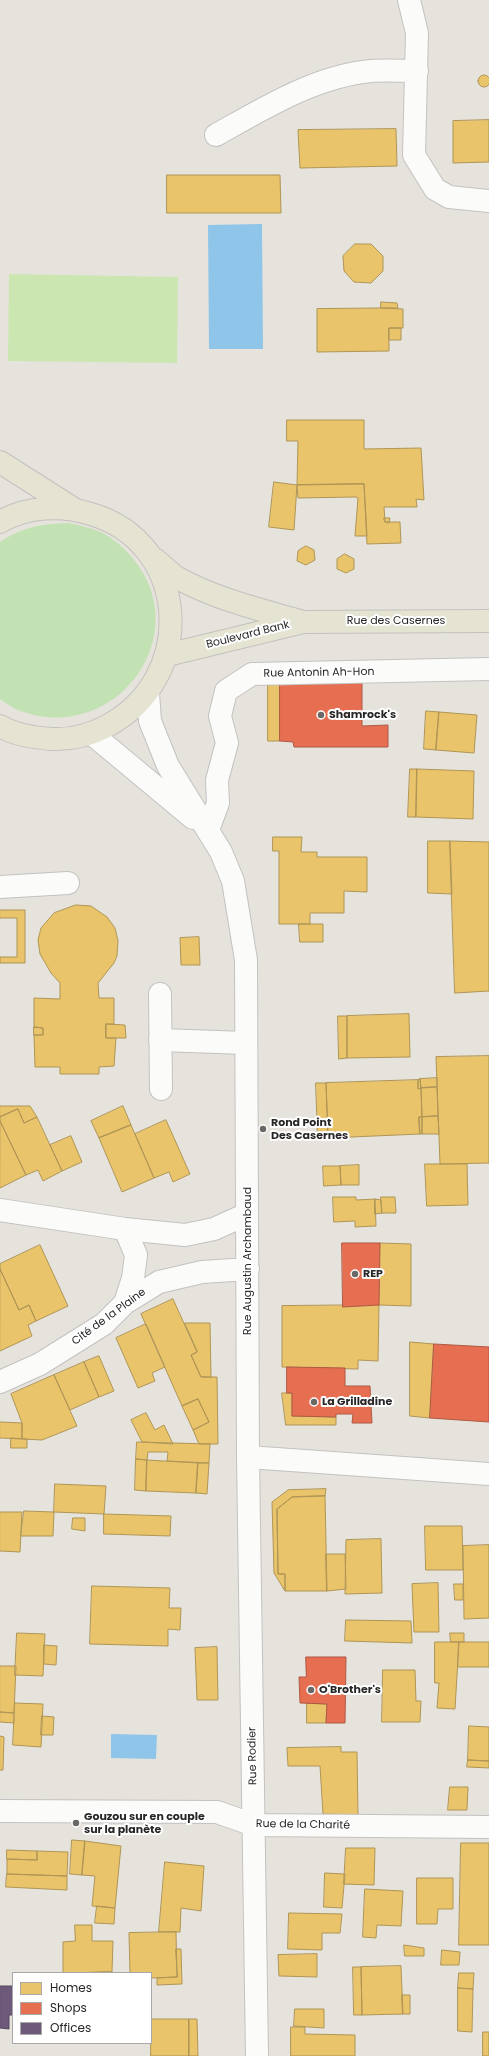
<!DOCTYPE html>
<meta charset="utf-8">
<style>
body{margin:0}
#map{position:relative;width:489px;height:2056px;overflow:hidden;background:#e6e3dc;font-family:Poppins,sans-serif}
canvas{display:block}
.legend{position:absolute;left:12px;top:1972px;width:140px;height:72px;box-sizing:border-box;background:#fff;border:1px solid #a9a9a9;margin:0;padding:5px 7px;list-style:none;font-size:12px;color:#272727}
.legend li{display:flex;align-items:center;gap:8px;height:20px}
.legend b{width:20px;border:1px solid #a9a9a9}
</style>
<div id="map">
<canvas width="489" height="2056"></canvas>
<ul class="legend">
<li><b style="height:11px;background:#e9c46a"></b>Homes</li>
<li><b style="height:11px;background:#e76f51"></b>Shops</li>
<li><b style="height:11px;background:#6d597a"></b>Offices</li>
</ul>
</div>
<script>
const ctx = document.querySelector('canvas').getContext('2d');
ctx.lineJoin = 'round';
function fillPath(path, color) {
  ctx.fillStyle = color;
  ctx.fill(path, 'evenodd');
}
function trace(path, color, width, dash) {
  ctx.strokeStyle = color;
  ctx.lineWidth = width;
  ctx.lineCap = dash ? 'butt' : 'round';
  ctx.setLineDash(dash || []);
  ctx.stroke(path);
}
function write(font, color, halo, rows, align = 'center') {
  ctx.font = font + ' Poppins,sans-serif';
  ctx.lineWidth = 4;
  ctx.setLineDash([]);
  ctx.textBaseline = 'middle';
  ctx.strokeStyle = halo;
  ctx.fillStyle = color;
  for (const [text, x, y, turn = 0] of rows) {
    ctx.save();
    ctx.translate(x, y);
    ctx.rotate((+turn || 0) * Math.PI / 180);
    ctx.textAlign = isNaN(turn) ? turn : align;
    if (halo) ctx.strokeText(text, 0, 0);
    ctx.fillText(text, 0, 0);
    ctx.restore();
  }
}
fillPath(new Path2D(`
 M69 523C78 525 87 527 96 530 109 535 121 545 130 555 200 633 115 748 18 710 12 708 6 703 0 699V542C24 526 42 524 69 523Z`), '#c2e2b4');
fillPath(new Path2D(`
 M9 274 178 277 177 363 8 361Z`), '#cce6b2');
fillPath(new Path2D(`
 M262 224 263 349H209L208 225Z
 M111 1734 157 1735 156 1759 111 1758Z`), '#8fc5e8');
const homes = new Path2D(`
 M478 81a6 6 0 1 1 12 0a6 6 0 1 1-12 0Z
 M489 120V162L453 163V121Z
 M396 129 397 166 300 168 298 130Z
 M167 175H280L281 213H167Z
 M355 244H371L383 256V271L371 283 354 282 344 271 343 256Z
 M381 302 397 303 398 308H381Z
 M381 308 403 309V328H389V351L317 352V309Z
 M389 328H401V340H389Z
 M287 420H364V449L421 448 424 500 416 499 417 507H384L385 522H400L401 543 367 544 364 484 297 485 298 441H287Z
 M274 482 297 485 294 530 269 527Z
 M364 484 367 536H355L358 498 356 497 298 498 297 485Z
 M384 518H390L389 523 385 522Z
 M306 546 314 550 315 560 306 565 297 561 298 551Z
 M345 554 354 559V569L346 573 337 569V559Z
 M268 681H280V741H268Z
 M426 711 439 712 436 750 424 749Z
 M439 712 477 715 474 753 436 750Z
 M410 769H417L416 817H408Z
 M417 769 474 771 473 819 416 817Z
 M273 837H302L301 852H317V857H367V892L344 891V913H310V924H279V851H273Z
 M428 841H450L452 894 428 893Z
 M450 841 489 842V991L455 993Z
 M76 905 91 906 107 917 115 928 118 941 117 956 114 963 98 983 99 998H114V1024H106V1038H116L114 1066 99 1067V1074H60V1067H35L34 1035H43V1028L34 1027V998L60 999V983L51 973 40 954 38 940 41 928 54 913Z
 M0 910H25V963H0V957H17V918H0Z
 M299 924H323V942H300Z
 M199 937 200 965H181L180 938Z
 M409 1014 410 1057 347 1058V1016Z
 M338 1016H347V1058L339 1059Z
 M106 1024 125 1025 126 1038H106Z
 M34 1027 43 1028V1035H34Z
 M489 1056V1163L440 1164 436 1057Z
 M437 1078V1087L421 1088 420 1079Z
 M420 1079 421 1088 418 1089V1080Z
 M418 1080V1089L421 1088 422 1117H419L420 1134 328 1138 326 1083Z
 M316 1083H326L328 1138 318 1139Z
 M437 1087 438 1116 422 1117 421 1088Z
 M0 1106H30L37 1117 24 1123 18 1109 0 1117Z
 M123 1106 131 1125 99 1138 91 1121Z
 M18 1109 24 1123 37 1117 62 1171 43 1181 38 1170 26 1175 0 1121V1117Z
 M438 1116 439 1134H422V1117Z
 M419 1117H422V1134H420Z
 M166 1120 190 1174 173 1182 169 1172 154 1178 135 1134Z
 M0 1121 26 1175 0 1188Z
 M131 1125 154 1178 122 1192 99 1138Z
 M71 1136 82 1162 62 1171 50 1145Z
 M425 1164H467L468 1205 427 1206Z
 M359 1165V1185H341L340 1166Z
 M323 1166H340L341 1185 324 1186Z
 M333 1197H356V1200L375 1199 376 1226 355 1227V1221L334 1222Z
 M381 1197H395L396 1213H382Z
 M375 1199 381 1200 382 1213 375 1214Z
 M380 1243 411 1244V1306L379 1305Z
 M40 1245 68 1306 36 1321 29 1305 19 1310 0 1269V1264Z
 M0 1269 19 1310 29 1305 36 1321 28 1325 32 1336 0 1351Z
 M173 1299 197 1352 191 1355 201 1377H217L218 1444H199L193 1430 209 1422 198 1399 182 1406 141 1314Z
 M379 1305 378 1361 358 1360V1369L282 1367V1306Z
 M185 1323H210L211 1377H201L191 1355 197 1352Z
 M146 1324 165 1367 152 1373 155 1381 138 1388 116 1338Z
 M410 1342 434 1344 430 1418 410 1416Z
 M99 1356 114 1391 99 1397 84 1362Z
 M84 1362 99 1397 70 1410 54 1375Z
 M54 1375 77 1426 42 1440 22 1439V1423L11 1394Z
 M282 1393H292V1416L336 1417V1425H286Z
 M198 1399 209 1422 193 1430 182 1406Z
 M146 1413 155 1430 164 1425 173 1444 142 1442 131 1420Z
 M0 1422 22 1423V1439L0 1438Z
 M11 1438 27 1439V1448H11Z
 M137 1442 210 1444 209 1463 167 1461 168 1452H148L147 1460 136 1459Z
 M136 1459 147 1460 146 1491 135 1490Z
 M147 1460 198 1463 196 1493 146 1491Z
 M198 1463H209L207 1494 196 1493Z
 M55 1484 106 1486 104 1514 54 1512Z
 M326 1489 325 1496 292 1497 277 1509 278 1574H285V1591L274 1573 272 1502 288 1490Z
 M325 1496 327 1591H285V1574H278L277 1509 292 1497Z
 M24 1511 54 1512 53 1536H21Z
 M0 1512H22L20 1552 0 1551Z
 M104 1514 171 1516 170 1536 104 1534Z
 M73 1518H85V1531L72 1529Z
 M425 1526H462L463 1570H426Z
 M381 1539 382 1593 345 1594 346 1540Z
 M489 1545V1618L464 1619 463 1546Z
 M326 1554H345L346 1589 327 1591Z
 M438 1583 439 1632H414L412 1584Z
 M454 1584H463V1600H455Z
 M92 1586 170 1588 169 1608H181L180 1630 168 1629V1646L90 1644Z
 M346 1620 411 1621 412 1643 345 1641Z
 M17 1633 45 1634 43 1676 15 1675Z
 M450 1633H464V1642H451Z
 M435 1642H459L455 1709 437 1708 439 1683H435Z
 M459 1642H489V1667H458Z
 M44 1645 57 1646 56 1665 44 1664Z
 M217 1647 218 1700H197L195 1648Z
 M0 1666H16L14 1713 0 1712Z
 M383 1670H415L416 1701H421L420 1722H382Z
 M15 1703 43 1704 41 1747 13 1745Z
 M307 1703 327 1704 326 1723H307Z
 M0 1712 14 1713V1723L0 1722Z
 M42 1716 54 1717 53 1735H41Z
 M469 1726 489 1727V1761L468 1760Z
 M0 1736 4 1737 3 1770H0Z
 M341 1747V1752H357L358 1815 323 1814 320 1766H288L287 1748Z
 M468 1760 489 1761V1768L467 1767Z
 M450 1787H468L467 1810H448Z
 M72 1840 85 1841 82 1875 70 1874Z
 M85 1841 121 1846 115 1908 92 1906 95 1876 82 1875Z
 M461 1843H489V1945H459Z
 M346 1848H375L374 1885 344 1884Z
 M7 1850 37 1851V1860L7 1859Z
 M37 1851 68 1852 67 1876 7 1874V1859L37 1860Z
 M165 1862 204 1866 201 1911 181 1908 180 1932H159Z
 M325 1873 345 1874 342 1908 324 1907Z
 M7 1874 67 1876V1890L6 1887Z
 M417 1878H453V1909H438L437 1924H417Z
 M365 1889 403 1891 401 1926 377 1925 376 1938 363 1937Z
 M97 1906 115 1908 114 1924 95 1923Z
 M289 1913 342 1914 340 1933H322V1950L288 1949Z
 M75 1925H92V1941H113L112 1972 63 1973V1942L75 1941Z
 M176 1932 177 1977 151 1978V1973H130L129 1933Z
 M404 1945 424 1948V1956H405Z
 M176 1949H181L182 1984 157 1985V1978L177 1977Z
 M442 1950 460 1952 459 1965H441Z
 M317 1954V1977L279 1976 278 1955Z
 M401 1966 403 2014 362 2015 361 1967Z
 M353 1967H361L362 2015H354Z
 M112 1972V1973H74Z
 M459 1973H474L473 1989 458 1988Z
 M458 1988 473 1989 472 2032 458 2031Z
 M402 1995H410V2014H403Z
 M295 2009H324V2028L294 2026Z
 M151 2019H189V2056H151Z
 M189 2019H197L198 2056H189Z
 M291 2027H305V2034L355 2035V2056H291Z
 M483 2032H489V2056H483Z`);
fillPath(homes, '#e9c46a');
trace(homes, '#af9556', 1);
const shops = new Path2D(`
 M280 681H362V726L388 725V747H294L293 742 280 741Z
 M342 1243H380L379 1305 343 1307Z
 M434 1344 489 1347V1422L430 1418Z
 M287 1367 345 1368V1386H370L372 1423H352L353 1414H336V1417L292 1416V1393H287Z
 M306 1657H346L345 1723H326L327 1704 300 1703 299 1677H306Z`);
fillPath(shops, '#e76f51');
trace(shops, '#ad5944', 1);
const offices = new Path2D(`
 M0 1986H13V2015H9V2029L0 2028Z`);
fillPath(offices, '#6d597a');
trace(offices, '#584a61', 1);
const minor = new Path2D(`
 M409 0 417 33 414 155 435 189 449 197 489 201
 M216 135C264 108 316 76 371 71 386 70 402 71 417 71
 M148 693 150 721 168 766 221 852 233 881 246 960 248 1457 257 2056
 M92 734 193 818
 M208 830 218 803 217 780 227 743 220 716 226 691 252 674 489 669
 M0 887 68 883
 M160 994 161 1089
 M160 1040 246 1043
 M0 1210 125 1229 185 1235 214 1229 247 1214
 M125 1303 133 1278 136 1255 125 1229
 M0 1382 40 1364 104 1324 125 1303 159 1282 202 1272 248 1269
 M248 1457 489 1474
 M0 1811 217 1812 254 1825 489 1827`);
const major = new Path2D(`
 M0 462 74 509
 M0 522C27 506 62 505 91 514 190 543 198 678 107 726 90 735 72 740 52 739 35 738 15 735 0 726
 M155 559C162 565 169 572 176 577 215 599 258 609 300 621
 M167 655 303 622 489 621`);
trace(minor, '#c3c2c2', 24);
trace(major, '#c3c1bf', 24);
trace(minor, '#fbfbfa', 22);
trace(major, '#e5e3d2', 22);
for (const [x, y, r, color] of [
 [321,715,4,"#6a6966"],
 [263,1129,4,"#6a6966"],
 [355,1274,4,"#6a6966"],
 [314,1402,4,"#6a6966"],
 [311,1690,4,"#6a6966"],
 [76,1823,4,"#6a6966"]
]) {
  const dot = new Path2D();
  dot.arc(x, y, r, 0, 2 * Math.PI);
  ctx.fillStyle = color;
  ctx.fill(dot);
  trace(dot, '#fff', 1.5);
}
write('11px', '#272727', '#fff', [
 ["Rue des Casernes",396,621],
 ["Boulevard Bank",248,635,-14],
 ["Rue Antonin Ah-Hon",319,673,-1],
 ["Rue Augustin Archambaud",248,1261,-90],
 ["Cité de la Plaine",109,1317,-36],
 ["Rue Rodier",253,1756,-91],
 ["Rue de la Charité",303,1825,1]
]);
write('bold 11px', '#272727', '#fff', [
 ["Shamrock's",329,715],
 ["Rond Point",271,1123],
 ["Des Casernes",271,1136],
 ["REP",363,1274],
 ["La Grilladine",322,1402],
 ["O'Brother's",319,1690],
 ["Gouzou sur en couple",84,1817],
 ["sur la planète",84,1830]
], 'left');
</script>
